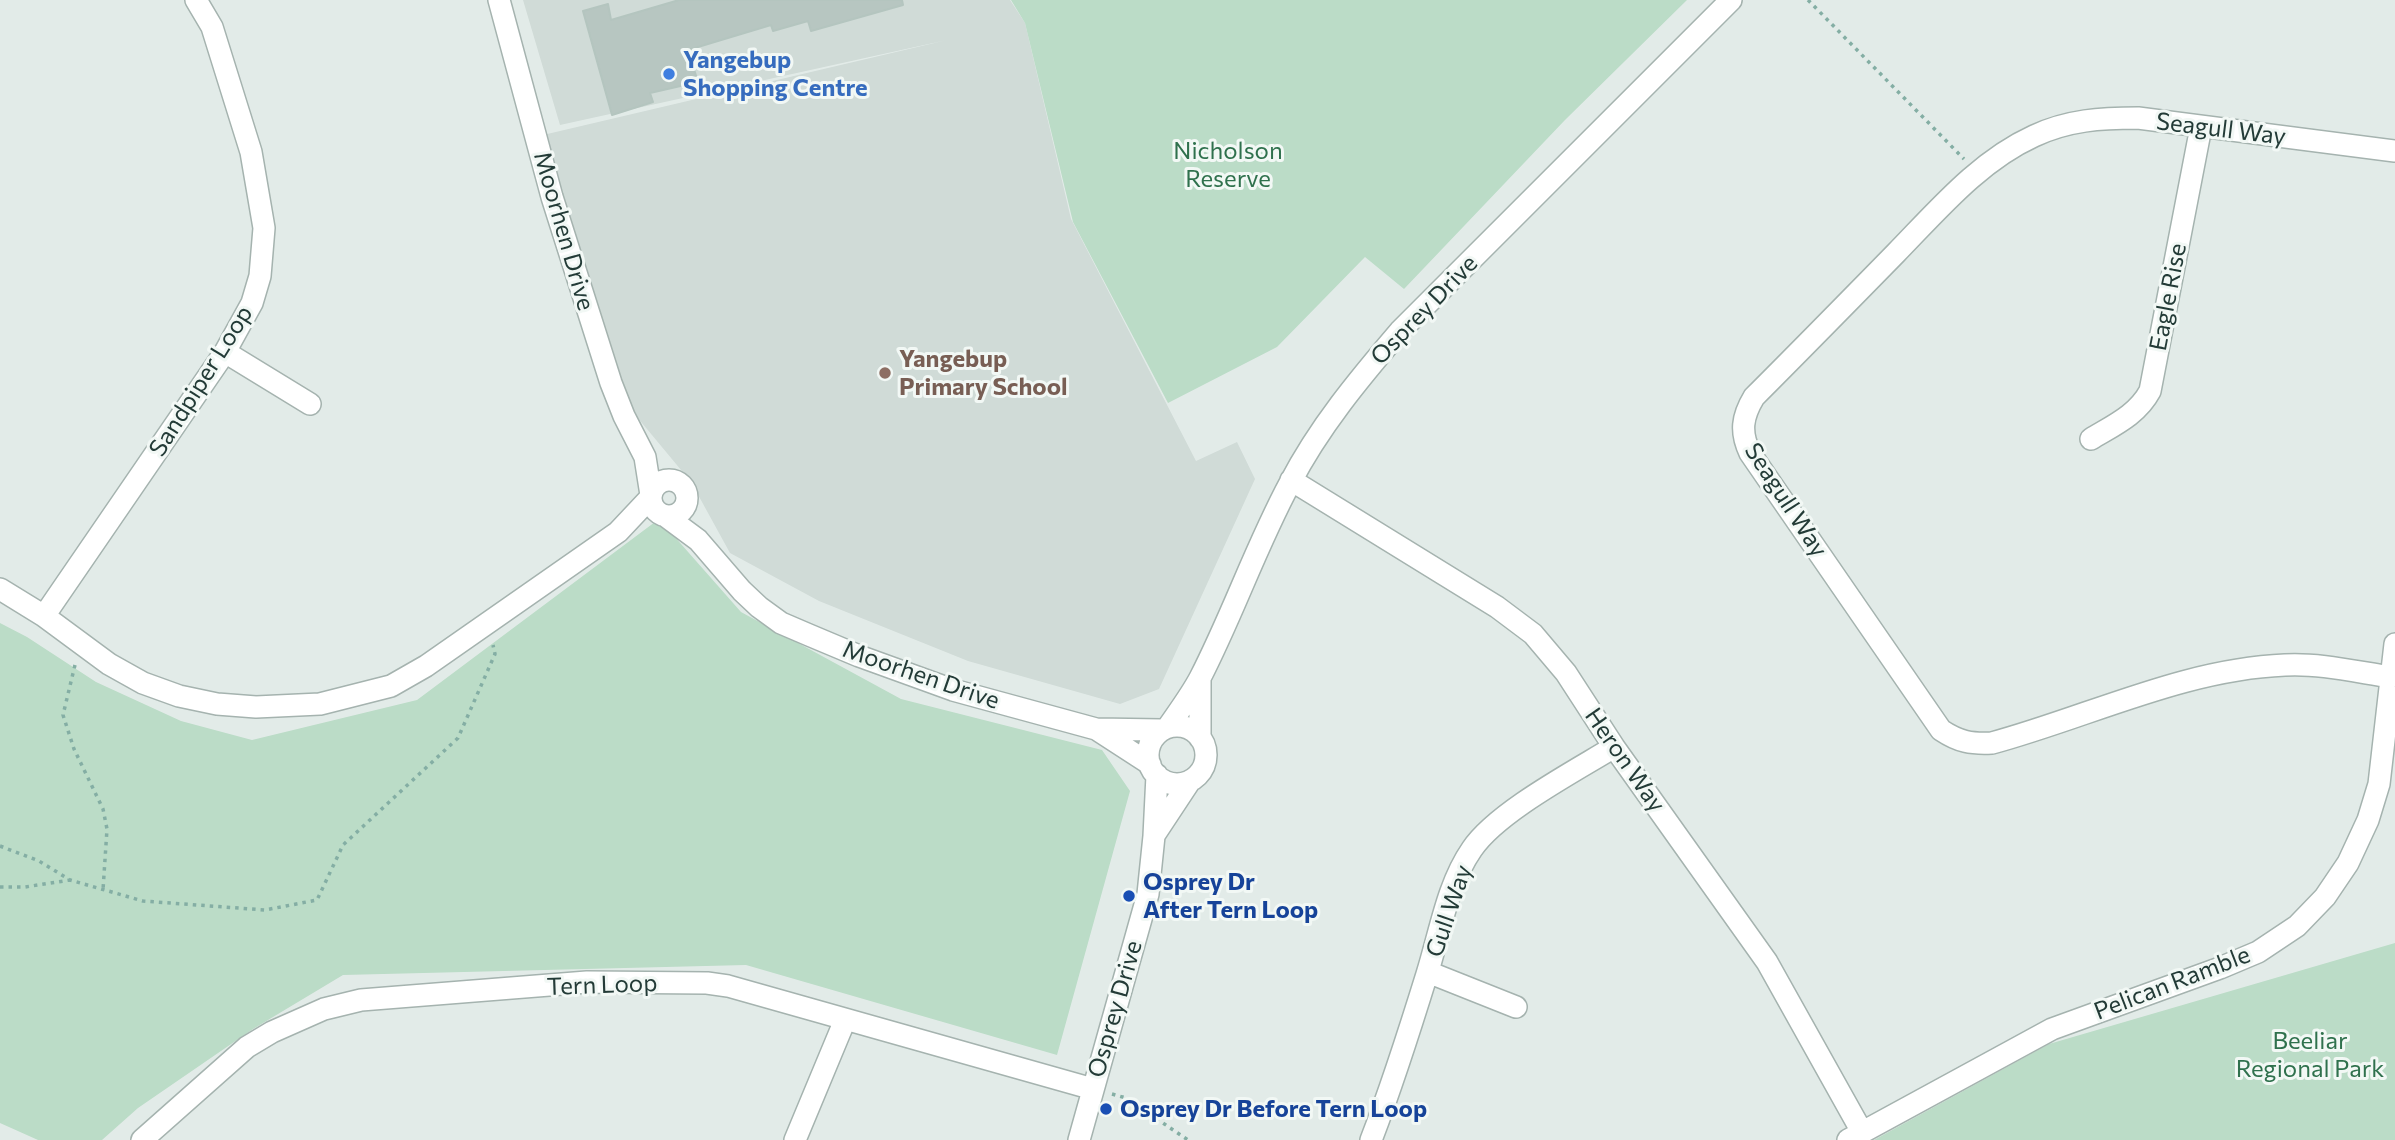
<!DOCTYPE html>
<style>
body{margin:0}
canvas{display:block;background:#e2ebe8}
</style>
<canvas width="2395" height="1140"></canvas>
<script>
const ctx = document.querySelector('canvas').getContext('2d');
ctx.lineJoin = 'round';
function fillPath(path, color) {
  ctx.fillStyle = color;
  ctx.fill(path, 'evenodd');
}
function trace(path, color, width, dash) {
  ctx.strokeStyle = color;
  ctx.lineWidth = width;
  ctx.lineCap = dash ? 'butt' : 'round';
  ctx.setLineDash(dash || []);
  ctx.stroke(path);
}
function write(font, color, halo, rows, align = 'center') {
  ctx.font = font + ' Commissioner,sans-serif';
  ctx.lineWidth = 6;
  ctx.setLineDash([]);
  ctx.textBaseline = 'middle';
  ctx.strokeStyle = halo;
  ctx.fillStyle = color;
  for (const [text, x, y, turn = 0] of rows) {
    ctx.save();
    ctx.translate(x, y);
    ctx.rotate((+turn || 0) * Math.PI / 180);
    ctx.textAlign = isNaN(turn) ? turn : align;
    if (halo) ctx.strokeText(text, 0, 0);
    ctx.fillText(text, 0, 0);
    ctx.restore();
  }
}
fillPath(new Path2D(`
 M523 0H1010L1025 23 1071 219 1196 461 1237 442 1255 479 1159 689 1120 704 968 661 819 601 730 553 691 482 637 417 604 343 543 135 947 40 560 125Z`), '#d0dbd7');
fillPath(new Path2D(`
 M1011 0H1687L1565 120 1404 289 1365 257 1277 347 1168 403 1073 222 1025 23Z
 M659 519 741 612 901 699 1102 750 1130 791 1057 1055 746 965 343 975 253 1029 138 1108 102 1140H38L0 1123V623L27 637 96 682 181 721 252 740 417 700Z
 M2395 943V1140H1874L2049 1044Z`), '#bbdcc7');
const building = new Path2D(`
 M679 0H902L903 5 811 31 808 21 773 31 771 25 688 50 698 82 650 93 653 102 612 115 583 11 608 4 611 20Z`);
fillPath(building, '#b7c6c1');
trace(building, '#b4c5bf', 2);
const minor = new Path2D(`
 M499 0 552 197 611 383 624 416 645 457 651 495
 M225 352 310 404
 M2091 439C2114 425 2137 415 2150 391L2201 127
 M651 498a18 18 0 1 1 36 0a18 18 0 1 1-36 0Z
 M1291 480 1497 607 1533 634 1566 673 1614 747 1767 962 1862 1132
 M667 517 698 540 742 591 759 607 781 623 809 635 859 656 953 690 1096 729 1162 730
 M0 589 44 616 109 664 143 683 179 696 217 704 256 707 320 704 391 686 426 666 618 532 650 498
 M44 616 225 352 252 303 260 276 264 228 251 152 212 27 196 0
 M2391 677C2357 672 2319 663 2285 665 2184 669 2088 717 1992 743 1971 744 1959 742 1941 730L1750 453C1740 432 1742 417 1754 397 1802 349 1849 301 1896 253 1938 210 1979 161 2034 136 2068 120 2101 118 2138 118L2395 151
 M1200 679V738
 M1148 755a29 29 0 1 1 58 0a29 29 0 1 1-58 0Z
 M1168 727C1179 711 1191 695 1200 678 1233 614 1256 546 1290 483 1319 427 1359 379 1400 331L1731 0
 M1096 729 1150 764
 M1155 834 1190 781
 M1428 972 1516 1007
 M142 1140 247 1047 272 1032 324 1009 361 1000 587 982 707 983 728 986 1093 1089
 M795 1140 845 1020
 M1079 1140 1148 894 1154 836 1157 775
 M1371 1140C1392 1086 1410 1029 1427 974 1440 933 1447 885 1472 849 1497 812 1575 771 1614 747
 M1848 1140 2052 1029 2220 968 2258 952 2297 926 2325 897 2348 863 2368 820 2379 784 2395 644`);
trace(minor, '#a5b3af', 24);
trace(new Path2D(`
 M1808 0 1964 159
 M75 665 63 715 74 749 103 809 107 829 103 890
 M0 846 39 861 70 880 143 901 265 910 317 900 343 845 458 738 495 654 493 645
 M0 887H25L70 880
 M1112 1094 1126 1098 1188 1140`), '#84aea4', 3.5, [3.5, 5]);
trace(minor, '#fff', 21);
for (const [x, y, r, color] of [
 [669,74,7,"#3f7fe0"],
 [885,373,7,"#8d6e63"],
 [1129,896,7,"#1a4fb4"],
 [1106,1109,7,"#1a4fb4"]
]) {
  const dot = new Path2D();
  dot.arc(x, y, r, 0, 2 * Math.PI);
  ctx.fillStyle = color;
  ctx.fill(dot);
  trace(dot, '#f2f8f5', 2.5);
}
write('bold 24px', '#366cbe', '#f2f8f5', [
 ["Yangebup",683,60],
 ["Shopping Centre",683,88]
], 'left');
write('24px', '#233b37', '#f2f8f5', [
 ["Seagull Way",2221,129,7],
 ["Moorhen Drive",564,231,74],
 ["Eagle Rise",2168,297,-79],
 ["Osprey Drive",1424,310,-46],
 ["Sandpiper Loop",201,381,-58],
 ["Seagull Way",1786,500,57],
 ["Moorhen Drive",921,675,19],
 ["Heron Way",1625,760,55],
 ["Gull Way",1449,911,-71],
 ["Pelican Ramble",2172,983,-21],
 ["Tern Loop",602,985,-2],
 ["Osprey Drive",1115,1009,-74]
]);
write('24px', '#2f714d', '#f2f8f5', [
 ["Nicholson",1228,151],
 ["Reserve",1228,179],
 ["Beeliar",2310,1041],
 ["Regional Park",2310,1069]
]);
write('bold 24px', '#785e54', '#f2f8f5', [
 ["Yangebup",899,359],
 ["Primary School",899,387]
], 'left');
write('bold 24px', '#164399', '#f2f8f5', [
 ["Osprey Dr",1143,882],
 ["After Tern Loop",1143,910],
 ["Osprey Dr Before Tern Loop",1120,1109]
], 'left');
</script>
